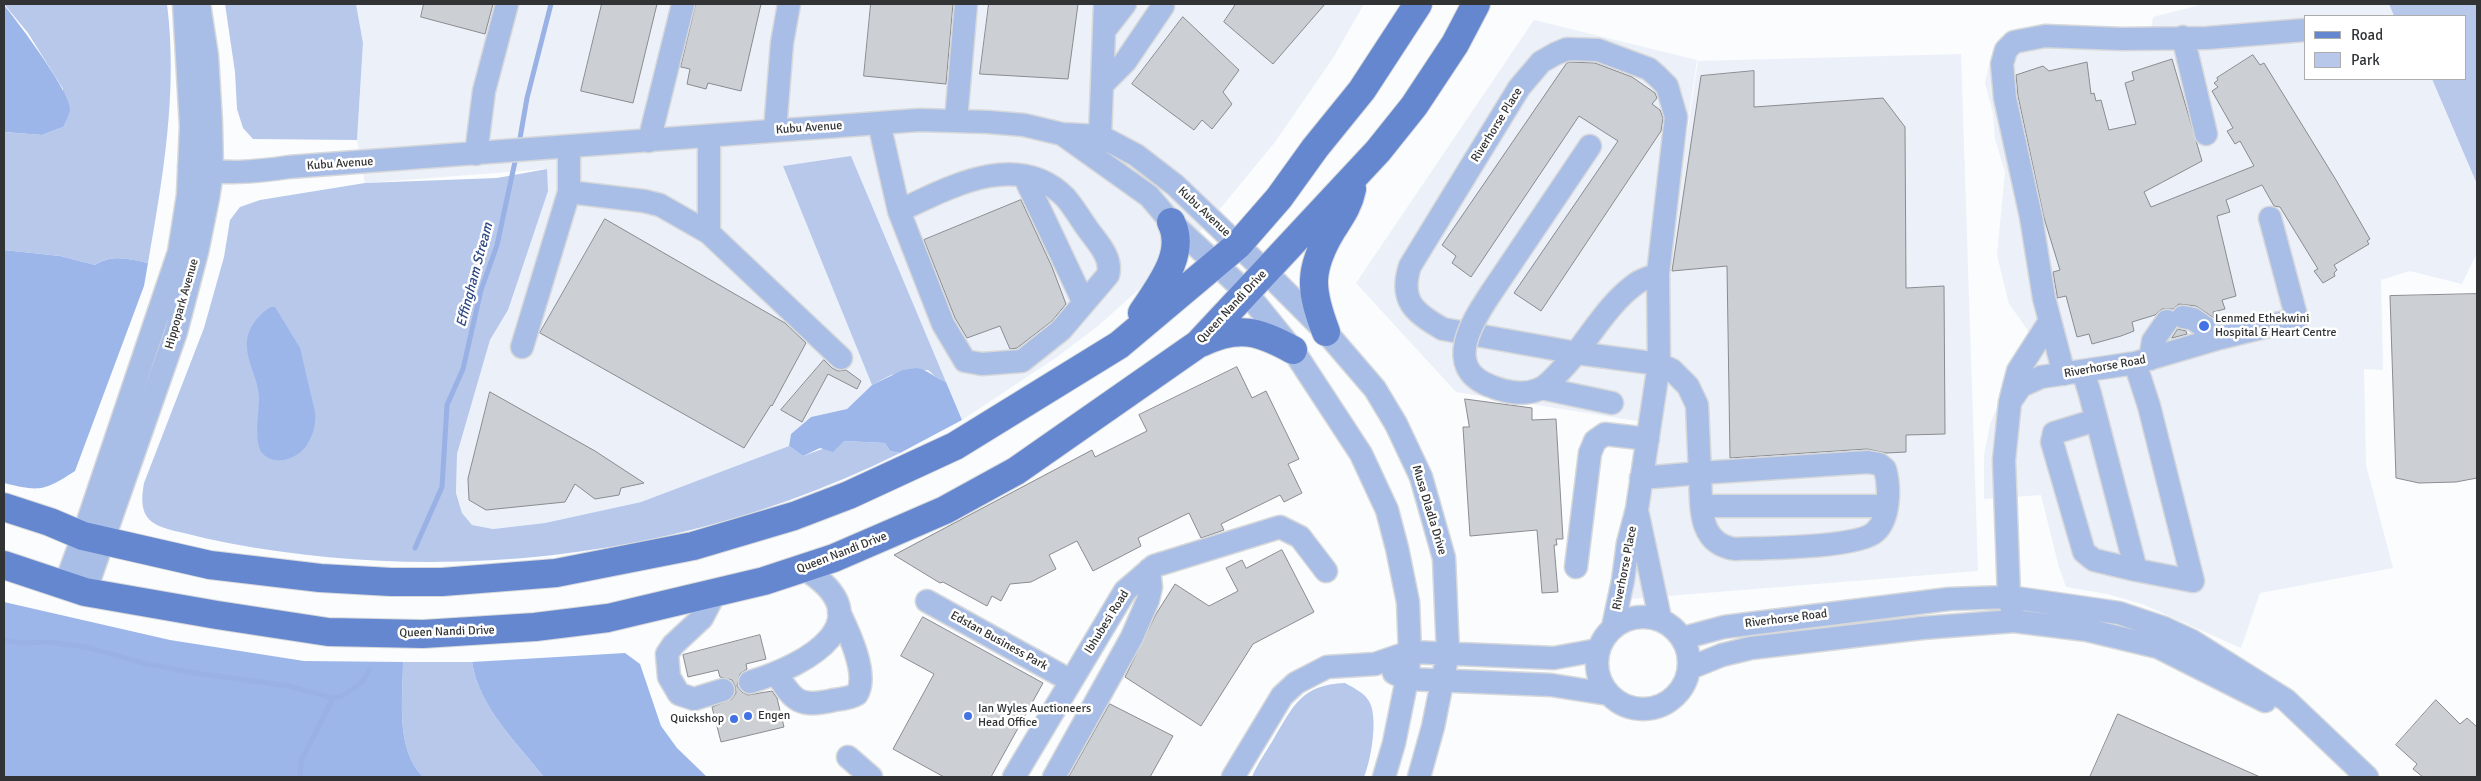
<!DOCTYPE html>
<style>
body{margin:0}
#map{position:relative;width:2481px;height:781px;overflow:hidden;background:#fafcfe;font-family:Signika,sans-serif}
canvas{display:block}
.frame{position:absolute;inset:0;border:5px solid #323335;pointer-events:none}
.legend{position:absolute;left:2304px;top:15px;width:162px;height:65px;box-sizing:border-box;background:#fff;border:1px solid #adadae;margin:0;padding:6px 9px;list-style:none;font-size:15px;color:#323335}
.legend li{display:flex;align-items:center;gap:10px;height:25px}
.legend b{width:25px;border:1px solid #adadae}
</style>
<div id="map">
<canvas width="2481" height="781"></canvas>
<div class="frame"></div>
<ul class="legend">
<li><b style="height:6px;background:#6587d0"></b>Road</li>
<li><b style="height:14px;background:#b7c8eb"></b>Park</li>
</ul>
</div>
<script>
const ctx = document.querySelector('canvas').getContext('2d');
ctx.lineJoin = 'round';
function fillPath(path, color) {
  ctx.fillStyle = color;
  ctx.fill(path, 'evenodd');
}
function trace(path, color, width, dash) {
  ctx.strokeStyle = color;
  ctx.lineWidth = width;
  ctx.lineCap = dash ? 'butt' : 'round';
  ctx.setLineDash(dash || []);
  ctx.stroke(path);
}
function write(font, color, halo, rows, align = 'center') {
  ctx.font = font + ' Signika,sans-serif';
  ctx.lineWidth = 5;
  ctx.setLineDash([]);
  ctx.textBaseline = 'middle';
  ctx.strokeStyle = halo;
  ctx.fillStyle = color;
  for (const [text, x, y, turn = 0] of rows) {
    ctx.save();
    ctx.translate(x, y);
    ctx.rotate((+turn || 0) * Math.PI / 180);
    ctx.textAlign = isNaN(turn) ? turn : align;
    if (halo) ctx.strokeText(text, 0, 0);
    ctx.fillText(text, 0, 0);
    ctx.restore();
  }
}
fillPath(new Path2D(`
 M356 4H1364L1333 58 1275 142 1210 221 1174 258 1098 326 1057 357 962 420 851 157 784 166 872 385 847 409 811 417 791 434 789 446 641 502 545 523 493 529 472 525 462 513 456 493 457 454 490 340 508 310 547 169 365 183 357 140 363 43Z
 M2204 4H2389L2394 16H2305V79H2432L2477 184V253L2462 284 2410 271 2381 280 2383 370 2364 369 2366 465 2393 568 2260 593 2241 648 2142 604 2107 594 2066 587 2059 567 2041 495 1984 499V455L1990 424 2000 400 2033 349 2027 329 2009 304 1997 255 2005 172 1995 139 1993 113 1985 83 1988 68 1993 60 2011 51 2150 35 2153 17Z
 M1534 20 1697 60 1643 422 1456 392 1356 283Z
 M1961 54 1978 571 1618 600 1698 61Z`), '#ecf0f9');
fillPath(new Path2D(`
 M4 4H167C178 91 163 177 148 263 129 259 111 254 95 265L60 256 4 250V132L42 135 63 127V89L28 33Z
 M225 4H356L363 43 357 140 253 139 243 128 237 109 235 72Z
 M2389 4H2477V184L2432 79H2465V16H2394Z
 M851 156 946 382 938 379 928 370 891 375 872 385 783 166Z
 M547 169 548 191 508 310 490 340 457 454 456 493 462 513 472 525 493 529 545 523 641 502 789 446 803 456 844 441 885 443 890 451 900 453C693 556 455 586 228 543 214 540 199 537 184 533 152 526 137 521 144 483L204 328 224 257 230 220 240 207 260 200 365 183 497 178Z
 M403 662H472C479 707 516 742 544 777H423C395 748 403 699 403 662Z
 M1345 683C1354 688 1365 693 1370 703 1378 720 1371 760 1364 777H1252C1257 764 1266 752 1273 740 1294 705 1301 685 1345 683Z`), '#b7c8eb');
fillPath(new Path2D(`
 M4 5C17 21 70 91 70 109 70 114 65 122 63 127L42 135 4 132Z
 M4 250 60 256 95 265C112 254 129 259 148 263L144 286 75 471C44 491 40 492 4 483Z
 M271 307H275L300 348 315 412C316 422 314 432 309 441 302 457 278 467 264 455 252 445 260 410 259 396 258 378 245 359 247 340 249 326 260 313 271 307Z
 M917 368C929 370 934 378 946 382L962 420 900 453 890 451 885 443 844 441 833 452 820 448 803 456 789 446 791 434 811 417 847 409 872 385 903 370Z
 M4 602 170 640 304 661 403 662C403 699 395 748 423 777H4Z
 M625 653 640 664 661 726 677 748 707 777H544C516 742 479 707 472 662Z`), '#9db6e9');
trace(new Path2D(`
 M519 144 527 98 551 4
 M415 548 442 487 447 405 463 369 481 290 497 245 516 157
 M4 640 20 643 49 642 86 647 147 664 195 673 288 686 333 698 342 696 361 683 369 671
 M300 777 301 761 333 698`), '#99b1e4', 5);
const building = new Path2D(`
 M424 4H493L485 34 421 17Z
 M602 4H657L633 103 581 91Z
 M696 4H761L741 91 708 83 706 89 687 84 690 69 681 67Z
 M871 4H953L946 84 864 76Z
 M989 4H1078L1068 79 980 74Z
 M1236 4H1325L1273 64 1224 22Z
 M1183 17 1239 70 1223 92 1232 104 1212 129 1202 120 1194 130 1132 84Z
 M2253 55 2260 65 2264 63 2336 180 2370 239 2367 241 2369 244 2334 265 2337 270 2334 273 2335 276 2323 283 2314 271 2318 269 2280 207 2274 206 2262 185 2226 200 2230 212 2217 216 2236 296 2222 300 2225 309 2213 312 2214 318 2196 306 2179 304 2173 309H2162L2155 315 2132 322 2134 331 2121 336 2092 344 2089 334 2077 337 2066 296 2057 298V295L2053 272 2060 270 2044 218 2018 96 2016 75 2043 66 2049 71 2087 62 2091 94 2094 93 2096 101 2101 100 2109 130 2136 124 2125 83 2134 80 2132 72 2172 59 2202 161 2144 192 2151 207 2254 166 2240 141 2235 144 2227 131 2233 128 2212 91 2218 87 2214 83 2218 80 2217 78Z
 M1569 62 1595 63 1632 77 1655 93 1657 98 1652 104 1660 110 1663 118 1661 131 1541 311 1514 293 1618 141 1579 116 1471 277 1452 263 1456 256 1442 245 1566 64Z
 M1754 71V107L1883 98 1905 127 1906 288 1944 286 1945 434 1906 435V452L1886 453 1867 449 1730 458 1727 266 1672 271 1701 76Z
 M1021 200 1052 267 1066 304 1052 321 1017 348 1010 349 1000 326 967 338 955 318 924 240Z
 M605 219 785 323 806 343 772 406 771 405 744 448 540 333Z
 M2477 294V478L2456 482 2419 483 2396 478 2390 296Z
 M2178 329 2186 331 2187 334 2172 338Z
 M824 360 832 368 838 371 846 370 861 381 857 389 828 374 802 422 781 410Z
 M1237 367 1252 398 1266 391 1299 459 1288 464 1302 493 1284 502 1280 495 1221 524 1224 530 1201 538 1189 513 1138 538 1141 546 1093 571 1077 541 1049 555 1056 569 1031 582 1010 584 1001 601 992 596 987 606 943 582 940 583 894 555 1092 450 1095 457 1147 431 1139 415Z
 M490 392 595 451 644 483 621 488 619 495 595 499 575 484 565 502 486 510 469 500 468 479Z
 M1465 399 1532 408V420L1556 419 1563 539H1556L1557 545H1554L1558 592 1542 593 1537 530 1470 536 1463 427H1469Z
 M1282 550 1314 612 1253 644 1201 726 1125 677 1156 614 1175 584 1209 606 1238 591 1226 568 1242 560 1246 568Z
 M923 617 1043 683 991 777H944L893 749 934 674 901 656Z
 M760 635 766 659 746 664 747 669 740 674 737 686 742 692 748 695 772 691 777 698 784 727 721 742 712 707 732 699 736 693 735 686 732 680 720 677 718 670 688 677 683 655Z
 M2436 700 2460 724 2467 718 2477 727V777H2423L2413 769 2417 764 2396 745Z
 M1110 704 1173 736 1150 777H1069Z
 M2118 714 2260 777H2090Z`);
fillPath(building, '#cccfd3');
trace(building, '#8a8c90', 1);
const minor = new Path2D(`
 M1104 31 1125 4
 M2183 37 2206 134
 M1102 85 1105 4
 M956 120 966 4
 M879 123 899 211 943 324 965 361 982 364 1022 361 1061 330 1108 275C1113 257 1096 241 1087 228 1080 218 1073 206 1065 197 1017 149 948 188 899 211
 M775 130 782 43 789 4
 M1062 134 1149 196 1171 222 1246 292 1293 350 1361 454 1387 510 1397 548 1408 602 1410 652 1407 679 1394 743 1384 777
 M709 136V233
 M1100 136 1102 85 1125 62 1163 6
 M649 141 683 4
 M476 154 484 91 507 4
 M189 167C223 175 255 172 289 167L919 120 988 122 1024 125 1062 134 1100 136 1136 155 1175 185 1265 271 1326 332 1375 389 1396 424 1421 477 1444 558 1448 653 1433 727 1419 777
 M1024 176 1084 303
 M569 192 644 201 660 205 709 233 841 358
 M1491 293 1590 146
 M2183 317 2193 319 2220 338
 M522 347 569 192V146
 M2150 359 2153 341 2167 321
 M2135 363 2149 406 2193 581 2136 570
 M2083 371 2090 394 2136 570 2094 560 2084 552 2052 442 2054 433 2096 420
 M2064 374 2044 298 2031 217 2005 98 2002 64 2006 50 2014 42 2045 36 2122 39 2207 38 2305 30
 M1488 385C1504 392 1523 396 1540 389 1550 384 1558 373 1566 365 1589 339 1608 303 1637 283 1643 279 1651 277 1658 274
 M1541 388 1612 403
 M2011 398 2018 371 2050 321
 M1868 462 1879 464 1885 469C1890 487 1890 519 1875 532 1858 548 1761 548 1735 549 1696 543 1702 504 1700 473Z
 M1702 506H1887
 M1638 515 1660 618
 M1576 567 1590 453 1595 441 1605 434 1648 439
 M65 585 83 536 179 252 188 195 191 126 184 4
 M85 592 176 332 197 252 208 198 212 172 211 124 207 56 199 4
 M714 595 702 618 673 645 667 654 669 677 679 694 694 699 723 690
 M927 601 1071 681
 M2012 610 2009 597 2004 460 2010 402 2021 386 2041 377 2135 363 2220 338 2297 319 2270 218
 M1597 663a46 46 0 1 1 92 0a46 46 0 1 1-92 0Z
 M1613 627 1623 580 1628 543 1637 509 1659 364 1658 274 1676 117 1667 86 1657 76 1649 69 1598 50 1567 49 1555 54 1541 62 1519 88 1410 266C1399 300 1414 313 1443 329L1577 353 1659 364 1672 370 1688 386 1697 405 1700 473 1641 478
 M1683 638 1724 627 1949 599 2009 597 2119 613 2164 628 2192 641 2286 700 2367 777
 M1690 668 1722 655 1751 648 1922 628 2014 621 2087 630 2158 647 2265 701
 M776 673C794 702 800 708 834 700 842 699 851 698 857 694 869 674 848 631 839 612
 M1394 673 1407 679 1551 685 1608 694
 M750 682C808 665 887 620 803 568
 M848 757 871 777
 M1014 777 1125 591 1154 566 1280 527 1300 537 1326 571
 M1054 777 1132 637 1148 600 1151 587 1149 570
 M1233 777 1282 696 1296 683 1327 667 1375 664 1410 652 1554 658 1598 650`);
const major = new Path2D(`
 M1142 313C1159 287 1187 253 1171 222
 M1326 332C1310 290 1308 270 1332 230 1341 216 1349 205 1352 189
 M1201 343C1238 325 1259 331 1293 350
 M4 507 50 522 83 536 210 565 320 578 391 582H442L556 573 693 546 794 516 849 495 955 446 1119 345 1238 245 1279 198 1315 148 1362 90 1418 4
 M4 565 85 592 217 615 328 632 423 634 535 627 608 618 764 581 834 558 945 510 1016 471 1198 344 1378 151 1414 106 1455 44 1476 4`);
trace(minor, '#d6d8da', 25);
trace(major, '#d6d8da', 30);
trace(minor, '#a9bee7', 22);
trace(major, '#6587d0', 28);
const minorBridge = new Path2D(`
 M1488 385C1443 366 1473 320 1491 293`);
trace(minorBridge, '#d6d8da', 25, []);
trace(minorBridge, '#a9bee7', 22);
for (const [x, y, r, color] of [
 [2204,326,6,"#4272e3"],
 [748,716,5,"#4272e3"],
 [968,716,5,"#4272e3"],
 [734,719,5,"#4272e3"]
]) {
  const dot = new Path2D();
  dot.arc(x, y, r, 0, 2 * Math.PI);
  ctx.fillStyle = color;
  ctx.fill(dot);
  trace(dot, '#fff', 2);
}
write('12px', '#323335', '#fff', [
 ["Riverhorse Place",1497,125,-58],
 ["Kubu Avenue",809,128,-4],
 ["Kubu Avenue",340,164,-4],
 ["Kubu Avenue",1204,212,43],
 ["Hippopark Avenue",182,304,-74],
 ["Queen Nandi Drive",1232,307,-47],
 ["Riverhorse Road",2105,367,-10],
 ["Musa Dladla Drive",1429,510,73],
 ["Queen Nandi Drive",842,553,-21],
 ["Riverhorse Place",1625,568,-79],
 ["Riverhorse Road",1786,619,-7],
 ["Ibhubesi Road",1107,622,-58],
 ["Queen Nandi Drive",447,632,-2],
 ["Edstan Business Park",999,641,29]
]);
write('12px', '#323335', '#fff', [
 ["Lenmed Ethekwini",2215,319],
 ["Hospital & Heart Centre",2215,333],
 ["Ian Wyles Auctioneers",978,709],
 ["Head Office",978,723],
 ["Engen",758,716],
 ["Quickshop",724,719,"right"]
], 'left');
write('italic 14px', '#2c4785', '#fff', [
 ["Effingham Stream",475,275,-75]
]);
</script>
